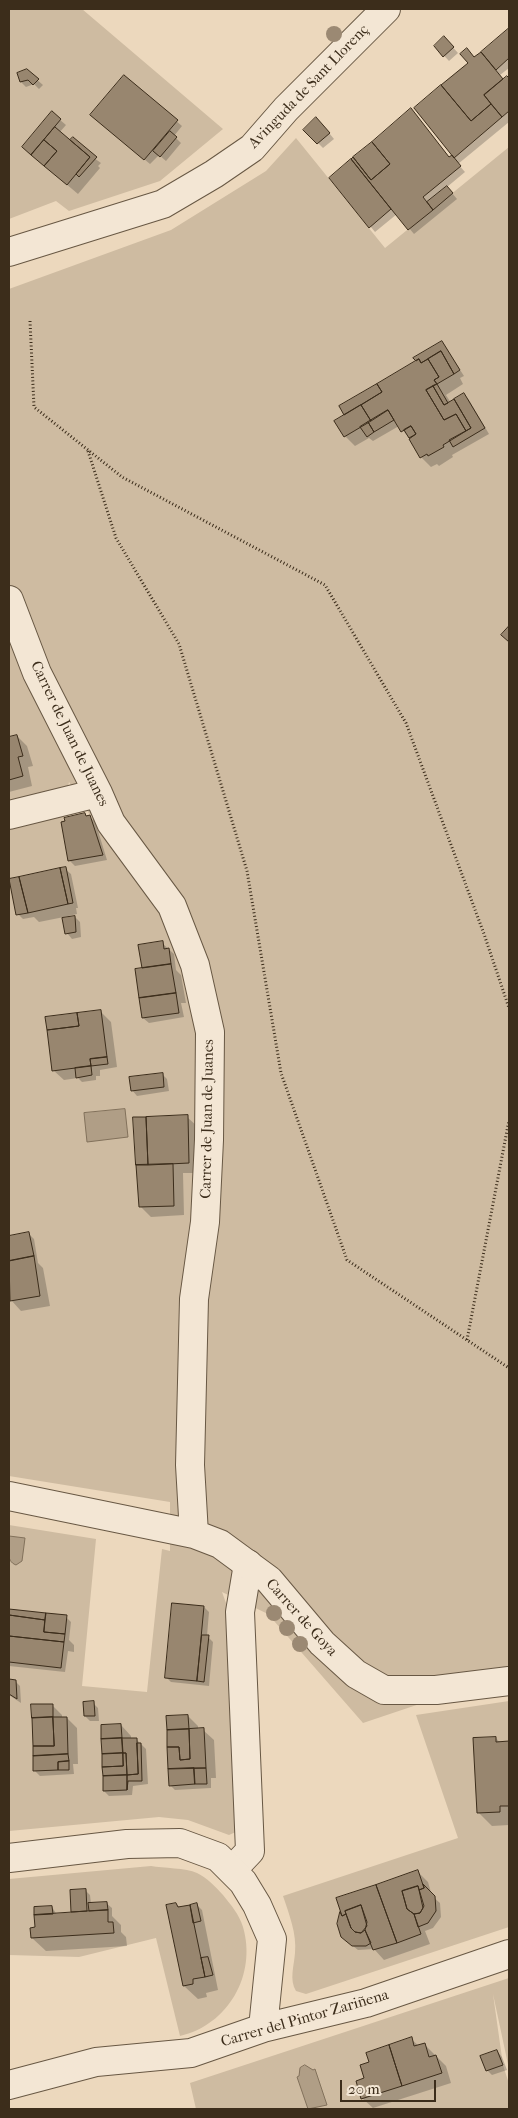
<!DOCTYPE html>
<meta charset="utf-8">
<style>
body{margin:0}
#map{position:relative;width:518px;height:2118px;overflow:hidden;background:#ecd8bd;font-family:"IM FELL French Canon",serif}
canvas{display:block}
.frame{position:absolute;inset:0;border:10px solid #3c2d1b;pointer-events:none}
.scale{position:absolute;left:340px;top:2080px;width:96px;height:22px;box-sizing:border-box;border:2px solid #3c2d1b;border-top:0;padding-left:6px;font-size:15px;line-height:18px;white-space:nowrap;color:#3c2d1b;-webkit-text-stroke:4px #f3e6d4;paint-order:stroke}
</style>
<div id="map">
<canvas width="518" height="2118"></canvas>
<div class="frame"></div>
<div class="scale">20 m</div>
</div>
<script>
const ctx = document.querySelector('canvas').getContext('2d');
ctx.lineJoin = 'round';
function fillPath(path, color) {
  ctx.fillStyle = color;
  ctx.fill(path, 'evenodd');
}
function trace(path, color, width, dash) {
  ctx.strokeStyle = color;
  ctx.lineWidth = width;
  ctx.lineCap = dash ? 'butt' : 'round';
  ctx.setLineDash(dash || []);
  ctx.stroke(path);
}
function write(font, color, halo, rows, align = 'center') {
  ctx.font = font + ' "IM FELL French Canon",serif';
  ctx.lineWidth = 4;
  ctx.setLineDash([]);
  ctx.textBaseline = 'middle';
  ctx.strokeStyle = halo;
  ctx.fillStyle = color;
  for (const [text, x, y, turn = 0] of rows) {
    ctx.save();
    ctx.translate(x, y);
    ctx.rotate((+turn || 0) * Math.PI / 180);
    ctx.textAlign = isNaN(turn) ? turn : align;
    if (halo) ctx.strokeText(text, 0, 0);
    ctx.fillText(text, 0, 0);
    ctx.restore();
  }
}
fillPath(new Path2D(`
 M9 9H82L223 129 160 181 69 211 56 201 9 219Z
 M296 138 385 248 509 147V1674L363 1723 268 1614 222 1592 226 1603 240 1825 238 1831 229 1835 188 1820 159 1817 9 1831V1525L96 1539 82 1686 147 1692 162 1549 170 1551V1502L9 1476V825L61 813 64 821V818L85 813 86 816 90 815 69 782 68 787 9 806V289L171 230 266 171Z
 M509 1701V1927L306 1994 296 1991C289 1980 294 1966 295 1953 297 1934 289 1914 283 1896L458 1838 416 1715Z
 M151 1866C163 1868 186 1868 197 1873 207 1878 215 1886 223 1895 231 1905 239 1914 243 1927 257 1975 228 2025 180 2036L156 1938 79 1957 9 1955V1879Z
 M509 1978V2069L493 1994 503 2065 509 2084V2109H196L190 2083Z`), '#cebba1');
const water = new Path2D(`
 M125 1109 128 1137 87 1142 84 1113Z
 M9 1536 25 1538 22 1561 16 1565C5 1561 9 1547 9 1536Z
 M305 2065 313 2070 315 2069 327 2105 308 2109 297 2077 299 2076 300 2068Z`);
fillPath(water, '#b09e86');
trace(water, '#82715b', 1);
fillPath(new Path2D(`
 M509 30V68L500 75 504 80 507 77 509 79V122L458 164 465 172 447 187 457 199 414 234 397 214 375 232 331 178 411 110 450 158 453 155 469 63 467 49 475 58 484 57 486 56 483 52Z
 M449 43 458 53 449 61 435 46Z
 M27 71 43 85 39 89 34 84 26 87 21 82Z
 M124 76 182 126 174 136 181 143 166 161 159 155 150 164 97 120Z
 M52 113 66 125 59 133 101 163 98 166 100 168 78 194 28 152Z
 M321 123 334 139 323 148 305 130Z
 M442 342 464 376 460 378 463 384 446 395 451 403 464 395 469 400 489 434 452 455 453 457 439 466 437 464 431 467 421 457 412 441 399 426 373 441 369 438 355 446 345 436V414Z
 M17 736 27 746 33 766 28 767 32 786 9 792V738Z
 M85 815 95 821 107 860 75 866 70 861Z
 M65 869 71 874 78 908H76L77 914 64 917V919L75 917 80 922 81 937 72 939 67 933 64 917 39 922 34 917 23 919 18 914 9 880Z
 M162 943 174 954 176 970 181 975 186 1003H181L184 1017 149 1023 143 1018V969L140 946Z
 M101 1012 111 1022 117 1067 100 1070V1076H96V1080L82 1082 78 1078 64 1080 53 1070Z
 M162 1074 167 1079 169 1091 137 1096 132 1090Z
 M187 1117 198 1127 199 1173H183L184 1215 151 1217 140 1206Z
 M29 1234 34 1239 38 1263 43 1268 50 1306 21 1311 11 1300 9 1289V1237Z
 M173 1604 204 1607 209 1612 207 1636 213 1642 209 1686 171 1682 166 1677Z
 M9 1610 66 1617 71 1622 69 1640 74 1645V1652L68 1651 65 1672 9 1666Z
 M9 1680 15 1681 20 1686 21 1703 9 1695Z
 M93 1703 98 1708 99 1721H90L85 1716Z
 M52 1705 62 1715V1718H67L77 1728 78 1764H73L74 1774 40 1776 35 1771Z
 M188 1716 198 1726V1730H203L214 1740 216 1778H211V1788L175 1790 170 1785Z
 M121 1725 131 1736V1739H136L146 1749 148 1784 133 1786 132 1795 109 1796 104 1791Z
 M496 1738 500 1743 509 1742V1825L492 1826 478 1812Z
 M418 1872 428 1882 432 1896 440 1903 441 1917 433 1928 425 1931 430 1944 384 1960 374 1949 358 1950 348 1942 338 1899Z
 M85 1890 90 1895 91 1904 106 1903 112 1908V1916L121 1925V1932L126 1937 127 1946 46 1951 32 1938 36 1928 52 1907 57 1915 74 1913 72 1912Z
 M176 1904 180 1908 197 1905 202 1910 218 1990 206 1993 207 1997 198 1999 184 1986Z
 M411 2039 419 2046 424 2044 446 2066 451 2083 373 2108 362 2098 371 2062Z
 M497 2051 502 2057 507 2070 492 2075 487 2070Z`), '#0003');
const building = new Path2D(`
 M509 28V58L496 70 481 52Z
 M444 36 454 47 443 57 434 46Z
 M467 48 474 57 481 52 503 79 484 95 491 104 471 121 441 85 468 63 460 54Z
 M27 69 39 79 33 85 28 80 20 82 17 73Z
 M124 75 178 120 144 160 90 115Z
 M507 76 509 78V111L502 117 484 95Z
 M441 85 471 121 491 104 502 117 454 158 414 108Z
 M411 108 449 157 452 155 461 166 423 197 433 210 408 230 351 159 353 157 371 180 390 164 372 142Z
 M52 111 61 119 31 155 22 147Z
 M316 117 330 133 317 144 303 130Z
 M55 127 90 157 67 185 44 166 57 151 44 140Z
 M170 131 177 137 160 157 153 151Z
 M73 137 97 157 79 177 76 174 90 157 70 140Z
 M44 140 57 151 44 166 31 155Z
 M372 142 390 164 371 180 353 157Z
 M351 159 391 209 369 228 329 178Z
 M447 186 453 193 433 210 427 202Z
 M442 341 460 370 454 374 441 351 421 363 419 359 416 361 413 358Z
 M441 351 454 374 437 384 434 380 439 377 428 359Z
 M419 359 421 363 428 359 439 377 434 380 437 384 426 390 444 420 456 414 466 431 443 445 444 447 428 456 427 454 420 458 409 439 416 434 411 426 401 432 388 410 371 421 361 405 382 392 377 384Z
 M377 384 382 392 344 415 339 406Z
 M437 384 448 403 444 405 433 386Z
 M433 386 444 405 454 399 471 428 466 431 456 414 444 420 426 390Z
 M464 393 485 428 453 447 449 440 471 428 454 399Z
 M361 405 371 421 344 437 334 421Z
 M388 410 394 420 374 432 368 422Z
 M368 422 374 432 367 437 360 427Z
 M411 426 416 434 409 438 404 430Z
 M509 626V642L501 635Z
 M17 735 23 756 18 757 23 776 9 780V737Z
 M85 813 86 816 90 815 103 855 68 861 61 822 65 821 64 818Z
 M66 867 73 903 68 904 60 868Z
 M60 868 68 904 28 913 19 877Z
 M19 877 28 913 16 915 9 879Z
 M75 916 76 932 65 934 62 918Z
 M163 941 164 949 169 948 171 964 142 968 138 945Z
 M171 964 176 993 139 998 135 969Z
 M176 993 179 1013 142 1018 139 998Z
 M101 1010 107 1057 90 1059 91 1066 52 1071 47 1030 79 1026 77 1013Z
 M77 1013 79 1026 47 1030 45 1017Z
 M107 1057 108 1064 91 1066 90 1059Z
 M91 1066 92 1075 76 1078 75 1068Z
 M163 1073 164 1087 131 1091 129 1077Z
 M188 1115 189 1163 148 1165 146 1117Z
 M133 1117H146L148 1165H136Z
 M173 1164 174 1206 139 1207 136 1165Z
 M29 1232 34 1256 9 1261V1236Z
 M34 1256 40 1296 10 1301 9 1261Z
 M172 1603 204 1606 197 1681 165 1678Z
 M9 1609 46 1613 45 1620 9 1615Z
 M46 1613 67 1615 65 1634 44 1632Z
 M9 1615 45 1620 44 1632 65 1634 64 1642 9 1636Z
 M202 1635H209L204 1682 197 1681Z
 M9 1636 64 1642 61 1668 9 1662Z
 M9 1679 16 1680 17 1699 9 1694Z
 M94 1701 95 1716H84L83 1702Z
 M31 1704H53V1717L32 1718Z
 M188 1715 189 1729 167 1730 166 1716Z
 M53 1717H67L68 1754 33 1756V1746H54Z
 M53 1717 54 1746H33L32 1718Z
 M121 1724 122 1738 101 1739V1725Z
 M204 1728 206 1768 168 1769 167 1747H179L180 1760 190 1759 189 1729Z
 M189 1729 190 1759 180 1760 179 1747H167V1730Z
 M496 1737V1742L509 1741V1806H500V1812L477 1813 473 1738Z
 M122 1738 123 1753 102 1754 101 1739Z
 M122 1738H137L138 1774 127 1775 126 1753H123Z
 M137 1743H141L142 1781H128L127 1790V1775L138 1774Z
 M123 1753V1766L102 1767V1754Z
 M123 1753H126L127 1775 103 1776 102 1767 123 1766Z
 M68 1754 69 1761 58 1762V1770L33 1771V1756Z
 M69 1761V1770H58V1762Z
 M194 1768 195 1784 169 1786 168 1769Z
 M194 1768H206L207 1784H195Z
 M127 1775V1790L103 1791V1776Z
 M418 1870 424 1888 419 1890 418 1886 402 1891 407 1909 414 1914 421 1934 397 1943 376 1885Z
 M423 1884 435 1896 436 1911 428 1923 418 1927 414 1914 420 1913 423 1908 419 1890 424 1888Z
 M376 1885 397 1943 373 1950 365 1930 367 1922 361 1905 345 1911 346 1914 342 1916 336 1898Z
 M418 1886 424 1906 420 1913 414 1914 407 1909 402 1891Z
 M86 1889 87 1911 71 1912 70 1890Z
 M107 1902 108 1910 89 1911 88 1903Z
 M176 1903 178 1907 190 1905 205 1977 193 1979V1984L183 1986 166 1905Z
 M197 1903 201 1921 193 1923 190 1905Z
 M361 1905 367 1926 361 1933 355 1932 351 1928 345 1911Z
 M52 1906 53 1914 34 1915V1907Z
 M108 1910V1922H113L114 1933 31 1938 30 1928 35 1927 34 1915Z
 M340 1912 342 1916 346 1914 351 1928 355 1932 361 1933 365 1930 371 1943 366 1946H352L341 1937 337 1924Z
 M208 1957 213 1975 205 1977 201 1958Z
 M412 2037 414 2046 425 2043 429 2057 436 2055 442 2073 402 2086 389 2045Z
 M389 2045 402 2086 361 2099 356 2081 364 2078 360 2065 369 2062 366 2053Z
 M497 2050 503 2065 486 2071 480 2056Z`);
fillPath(building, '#98866f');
trace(building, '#3c2d1b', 1);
const pedestrian = new Path2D(`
 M232 1870 250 1851 240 1612 248 1564`);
const minor = new Path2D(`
 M9 600 37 673 98 793 111 823 172 906 195 965 210 1032 209 1140 205 1222 194 1299 190 1465 194 1534
 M9 815 98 793
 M9 1496 194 1534 220 1544 269 1580 322 1643 356 1674 384 1690H436L509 1681
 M9 1858 127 1844 180 1843 218 1857 243 1882 257 1905 272 1939 263 2028
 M9 2085 96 2062 191 2053 263 2028 366 2003 509 1954`);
const tertiary = new Path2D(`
 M9 252 163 204 214 174 252 148 286 109 386 9`);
trace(pedestrian, '#685844', 30);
trace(minor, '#685844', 30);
trace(tertiary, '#685844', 30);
trace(new Path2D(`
 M30 321 34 407 122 477 325 585 406 723 484 934 509 1008
 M88 451 116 538 179 644 247 871 281 1073 347 1260 509 1368
 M467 1340 509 1120`), '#3c2d1b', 3, [1, 2.5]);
trace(pedestrian, '#f3e6d4', 28);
trace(minor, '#f3e6d4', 28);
trace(tertiary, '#f3e6d4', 28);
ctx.fillStyle = '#9b8973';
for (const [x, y] of [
 [334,34],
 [274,1613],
 [287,1628],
 [300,1644]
]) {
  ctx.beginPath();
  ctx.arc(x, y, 8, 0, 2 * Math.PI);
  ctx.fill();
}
write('15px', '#3c2d1b', '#f3e6d4', [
 ["Avinguda de Sant Llorenç",309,87,-46],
 ["Carrer de Juan de Juanes",69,734,64],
 ["Carrer de Juan de Juanes",208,1119,-89],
 ["Carrer de Goya",301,1618,48],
 ["Carrer del Pintor Zariñena",305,2019,-16]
]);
</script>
